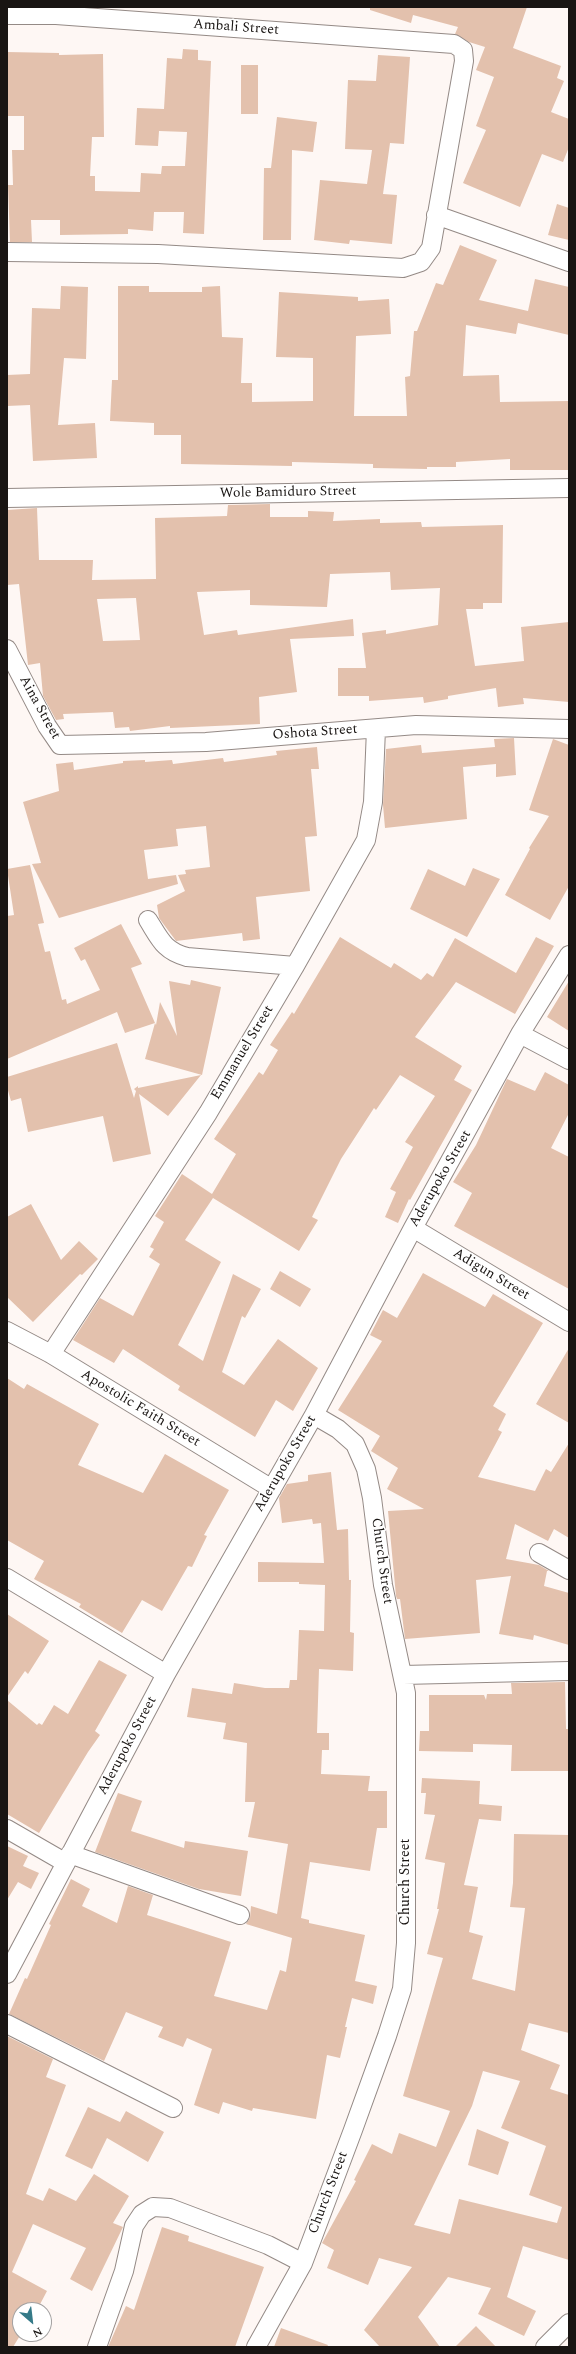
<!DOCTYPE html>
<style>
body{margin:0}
#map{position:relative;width:576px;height:2354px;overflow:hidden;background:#fef7f4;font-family:Spectral,serif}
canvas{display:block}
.frame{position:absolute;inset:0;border:8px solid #191513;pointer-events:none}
.north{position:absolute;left:12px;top:2302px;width:40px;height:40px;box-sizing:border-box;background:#fff;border:1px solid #a3a1a1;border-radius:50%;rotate:152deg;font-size:11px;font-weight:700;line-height:16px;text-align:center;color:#191513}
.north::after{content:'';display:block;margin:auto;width:14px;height:18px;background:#357a88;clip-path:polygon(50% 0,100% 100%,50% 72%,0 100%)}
</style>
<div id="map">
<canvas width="576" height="2354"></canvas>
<div class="frame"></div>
<div class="north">N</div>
</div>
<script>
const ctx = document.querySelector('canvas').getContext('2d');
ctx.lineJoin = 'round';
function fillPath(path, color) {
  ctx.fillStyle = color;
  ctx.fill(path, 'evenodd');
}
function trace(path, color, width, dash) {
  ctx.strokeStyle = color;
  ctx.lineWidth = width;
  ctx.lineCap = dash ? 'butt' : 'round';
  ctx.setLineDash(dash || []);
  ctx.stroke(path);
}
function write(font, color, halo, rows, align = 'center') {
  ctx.font = font + ' Spectral,serif';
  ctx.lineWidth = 3;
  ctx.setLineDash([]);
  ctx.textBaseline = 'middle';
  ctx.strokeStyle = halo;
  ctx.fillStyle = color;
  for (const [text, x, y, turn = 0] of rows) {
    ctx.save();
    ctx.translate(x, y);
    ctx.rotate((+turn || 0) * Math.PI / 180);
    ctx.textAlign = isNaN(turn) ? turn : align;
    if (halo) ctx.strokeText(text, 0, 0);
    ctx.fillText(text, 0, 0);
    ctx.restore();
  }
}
fillPath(new Path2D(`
 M370 7H527L513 48 561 66 557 78 564 81 551 112 569 119V147L563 162 542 154 520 207 463 183 486 130 476 126 494 77 476 70 485 47 469 42 455 34 458 27 413 15 411 23 370 10Z
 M183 49 198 50V60L211 61 204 234 183 233 184 212H154L153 231 128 229V234L60 235V220H31L32 242H10L8 185H13L12 150H24V116H7V52L59 53V55L103 54 104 137H92L90 176H95V191L140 192 141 173 161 174 162 166H185L187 132 159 131 158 146 135 145 137 108 164 109 167 58 182 59Z
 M378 55 410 57 404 144 390 143 383 194 397 195 392 244 350 240 349 244 314 240 320 180 367 184 372 150 345 149 348 80 376 81Z
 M241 65H258V114H241Z
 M277 117 317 122 313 152 292 150 291 240H263L264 168H271Z
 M557 204 569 208V240L548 235Z
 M460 245 497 260 479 300 528 311 535 279 569 287V335L518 323 516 334 466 325 463 376 499 375 500 402 569 401V470H510V459L456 462V467H427V469L373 468V464L292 462V466L181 464V435H154V423L110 421 112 380H118V286H149V292H202V287L220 286 222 337 243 338 241 383H252V402L313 401V358L276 357 279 292 358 297V301L389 299 391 334 356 336 354 416H407L405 377 410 376 414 331H417L436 283 443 285Z
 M61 286 88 287 86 359 64 358 58 425 95 423 97 458 33 461 30 405 7 406V375L30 374 32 308 60 309Z
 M270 504V517H308V511L334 512 333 521 380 519V523L421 522 422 527 503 525 502 603H483V609H466L475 666 524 661 521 627 569 622V702L523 698 524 704 498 707 496 688 448 696V699L424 703 423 697 369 701V696H338V668H366L362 633 386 630V634L438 625 440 588 391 590 390 572 330 574 327 607 250 605V590L197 592 204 635 237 630 238 635 353 619 354 636 290 639 297 692 259 697 260 724 170 728V726L130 731 129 727 115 728 113 712 63 714 64 719 56 720 43 696 40 663 28 665 19 584 7 585V510L37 508 39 560H93L92 580 156 579 155 518 227 516 228 505ZM136 598 140 640 103 641 97 599Z
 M514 738 516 775 496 777V764L463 767 467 819 385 828 383 805 386 749 421 745 422 753 495 747 494 739Z
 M553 739 569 745V886L550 920 505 895 530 849 529 848 549 816 529 810Z
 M317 747 319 769H311L317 836 305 837 310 891 256 897 260 939 243 941 242 933 176 941 159 918 157 905 185 891 178 875 186 874 185 870 210 867 206 826 176 829 178 846 144 850 148 879 176 875 178 884 59 918 32 864 41 863 23 802 59 791 56 764 73 762 74 770 123 763V761L145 760V762L172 760 173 764 223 758 224 762 277 755 276 751Z
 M30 865 44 923 38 924 45 952 50 951 62 1000 66 999 67 1004 100 990 85 959 81 961 74 948 121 924 142 964 131 968 155 1023 125 1033 117 1012 7 1059V916L14 915 7 869Z
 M473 868 500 879 467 937 410 909 428 869 465 886Z
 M340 937 391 968 394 963 421 980 427 973 433 977 455 938 516 973 536 937 554 946 515 1014 456 982 415 1037 462 1066 454 1080 472 1090 410 1200 409 1199 398 1223 385 1217 396 1192 390 1189 413 1147 405 1142 435 1096 400 1075 376 1110 374 1108 341 1159 312 1217 318 1220 299 1251 213 1198 185 1240 221 1262 178 1345 203 1361 233 1274 261 1289 245 1318 242 1316 222 1372 244 1385 278 1339 318 1368 293 1411 276 1400 255 1437 178 1390 180 1386 123 1349 114 1363 73 1340 100 1298 133 1316 160 1264 149 1257 154 1249 150 1247 164 1222 155 1216 182 1174 212 1194 236 1154 214 1139 259 1072 263 1075 278 1050 270 1045 292 1012 294 1014Z
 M191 980 221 987 202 1075 145 1059 155 1023 156 1025 160 1002 177 1036 169 981 190 985Z
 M569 981V1031L547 1017Z
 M117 1043 134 1098 136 1091 134 1089 138 1086V1088L201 1075 168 1116 139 1094 151 1154 113 1162 103 1116 28 1132 21 1098 11 1101 7 1087V1077Z
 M545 1072 569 1085V1113L551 1148 569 1157V1289L454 1226 472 1193 453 1182 476 1145 507 1079 535 1091Z
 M31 1204 61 1260 79 1241 98 1259 82 1275 80 1274 33 1322 7 1297V1217Z
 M280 1271 311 1289 300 1307 270 1289Z
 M423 1273 485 1307 493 1294 543 1323 493 1406 506 1414 498 1430 502 1432 478 1477 535 1491 546 1469 551 1472 569 1443V1538L554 1529 548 1541 515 1524 506 1559 539 1565 549 1571H547L544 1586 569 1593V1645L534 1635 533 1640 499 1634 511 1576 476 1580 480 1633 405 1639 400 1599H397L396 1596 388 1511 424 1509 387 1489 398 1468 371 1451 380 1436 338 1410 382 1341 370 1335 383 1310 397 1318Z
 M569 1348V1423L536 1404Z
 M7 1378 24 1389 27 1384 99 1424 78 1465 143 1493 165 1454 229 1490 204 1535 207 1536 192 1567 188 1566 162 1611 142 1600 122 1633 79 1607 81 1604 34 1579 44 1561 7 1540Z
 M331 1472 337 1530 348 1529 349 1580H351L350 1632 354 1633 353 1671 319 1669 317 1733H329V1750H322L321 1774 370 1776 368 1791H387V1828H377L370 1871 310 1862 301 1918 309 1920V1923L365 1935 355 1981 377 1986 373 2004 352 1998 345 2027H347L340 2058 327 2055 316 2119 253 2108 252 2111 223 2102 219 2114 194 2105 212 2049 187 2038 183 2047 158 2037 163 2027 126 2012 104 2061 9 2014 25 1978 27 1979 51 1925 49 1924 71 1879 90 1889 82 1906 117 1923 128 1886 153 1895 147 1915 231 1942 214 1996 267 2010 280 1970 286 1972 292 1938 246 1924 250 1918 251 1906 277 1914 288 1844 248 1837 255 1802H245L247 1743 223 1739 226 1723 187 1717 192 1688 232 1694 234 1683 265 1688H289L290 1680H297L299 1630 324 1631 325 1585 299 1584V1582H258V1562L324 1563 321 1523 313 1524 312 1519 282 1523 279 1498 287 1484 308 1481V1475Z
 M7 1614 49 1641 28 1674 25 1671 7 1697Z
 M99 1660 127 1675 95 1731 100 1735 88 1752 39 1833 7 1814V1700L37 1725 39 1723 42 1725 54 1705 68 1714Z
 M565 1682 566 1729H569V1771H511L512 1745 473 1744V1752L419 1751 420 1731H429V1695H484L486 1700 487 1694H512L511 1683Z
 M422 1778 480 1781 479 1804 502 1806 501 1821 479 1819 464 1885 478 1887 469 1932 483 1936 472 1979 515 1991 525 1908 510 1907 513 1883 514 1834 569 1835V2033L529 2023 521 2050 560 2065 550 2089 569 2095V2260L523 2246 507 2297 536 2311 524 2336 478 2314 491 2288 448 2277 418 2317 440 2347H380L364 2330 412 2267 379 2258 368 2285 327 2268 334 2250 322 2243 356 2181 354 2180 372 2144 392 2154 399 2133 436 2147 450 2111 403 2096 443 1958 427 1954 439 1909H437L445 1863 425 1859 435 1815 424 1814 426 1793H421ZM483 2071 520 2081 501 2128 546 2146 529 2195 562 2207 557 2223 459 2199 450 2234 414 2225 472 2106Z
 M118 1793 142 1801 131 1831 184 1848 185 1841 248 1851 241 1896 199 1889 95 1852Z
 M7 1846 28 1856 23 1866 39 1873 31 1889 18 1882 7 1900Z
 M7 2036 53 2059 46 2077 66 2085 26 2194 43 2201 49 2188 76 2201 94 2174 129 2196 113 2223 123 2227 92 2291 70 2279 86 2248 33 2224 12 2272 47 2291 37 2310H20L21 2334 13 2347H7Z
 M88 2107 120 2122 126 2111 164 2132 148 2162 107 2138 92 2169 65 2156Z
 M477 2129 509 2142 498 2175 468 2165Z
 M162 2227 189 2236 188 2241 264 2267 235 2347H108L126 2306 134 2310Z
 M476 2326 496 2347H455Z
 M281 2328 328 2345 327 2347H274Z`), '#e3c1ad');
const street = new Path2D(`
 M7 15H56L454 44 463 50 464 61 431 248 421 262 403 268 158 254 7 252
 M436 215 569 262
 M7 498 569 488
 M7 649 47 726 60 745 206 742 416 725 569 729
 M148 920C160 939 164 951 187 957L295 966
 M520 1034 569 1060
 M413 1228 569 1322
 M7 1331 51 1354 272 1489
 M51 1354 208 1113 295 966 366 840 373 802 376 729
 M539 1553 569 1570
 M7 1578 166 1674
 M403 1675 569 1671
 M7 1829 66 1863
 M70 1854 240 1915
 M7 1974 166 1674 314 1415 413 1228 520 1034 569 955
 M7 2024 173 2108
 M97 2347 124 2271 134 2226 142 2214 153 2207 170 2208 268 2245 303 2263
 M256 2347 303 2263 353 2130 387 2036 402 1989 406 1943V1693L383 1585 372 1498 366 1469 355 1444 338 1429 314 1415
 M545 2347 569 2323`);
trace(street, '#948a86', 20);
trace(street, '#fff', 18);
write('14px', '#191513', '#fff', [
 ["Ambali Street",236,28,4],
 ["Wole Bamiduro Street",288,493,-1],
 ["Aina Street",39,708,61],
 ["Oshota Street",315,733,-4],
 ["Emmanuel Street",243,1053,-59],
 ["Aderupoko Street",441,1179,-60],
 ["Adigun Street",491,1275,31],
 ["Apostolic Faith Street",140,1409,31],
 ["Aderupoko Street",286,1464,-60],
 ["Church Street",381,1561,82],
 ["Aderupoko Street",128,1746,-62],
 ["Church Street",406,1882,-90],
 ["Church Street",329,2193,-69]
]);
</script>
